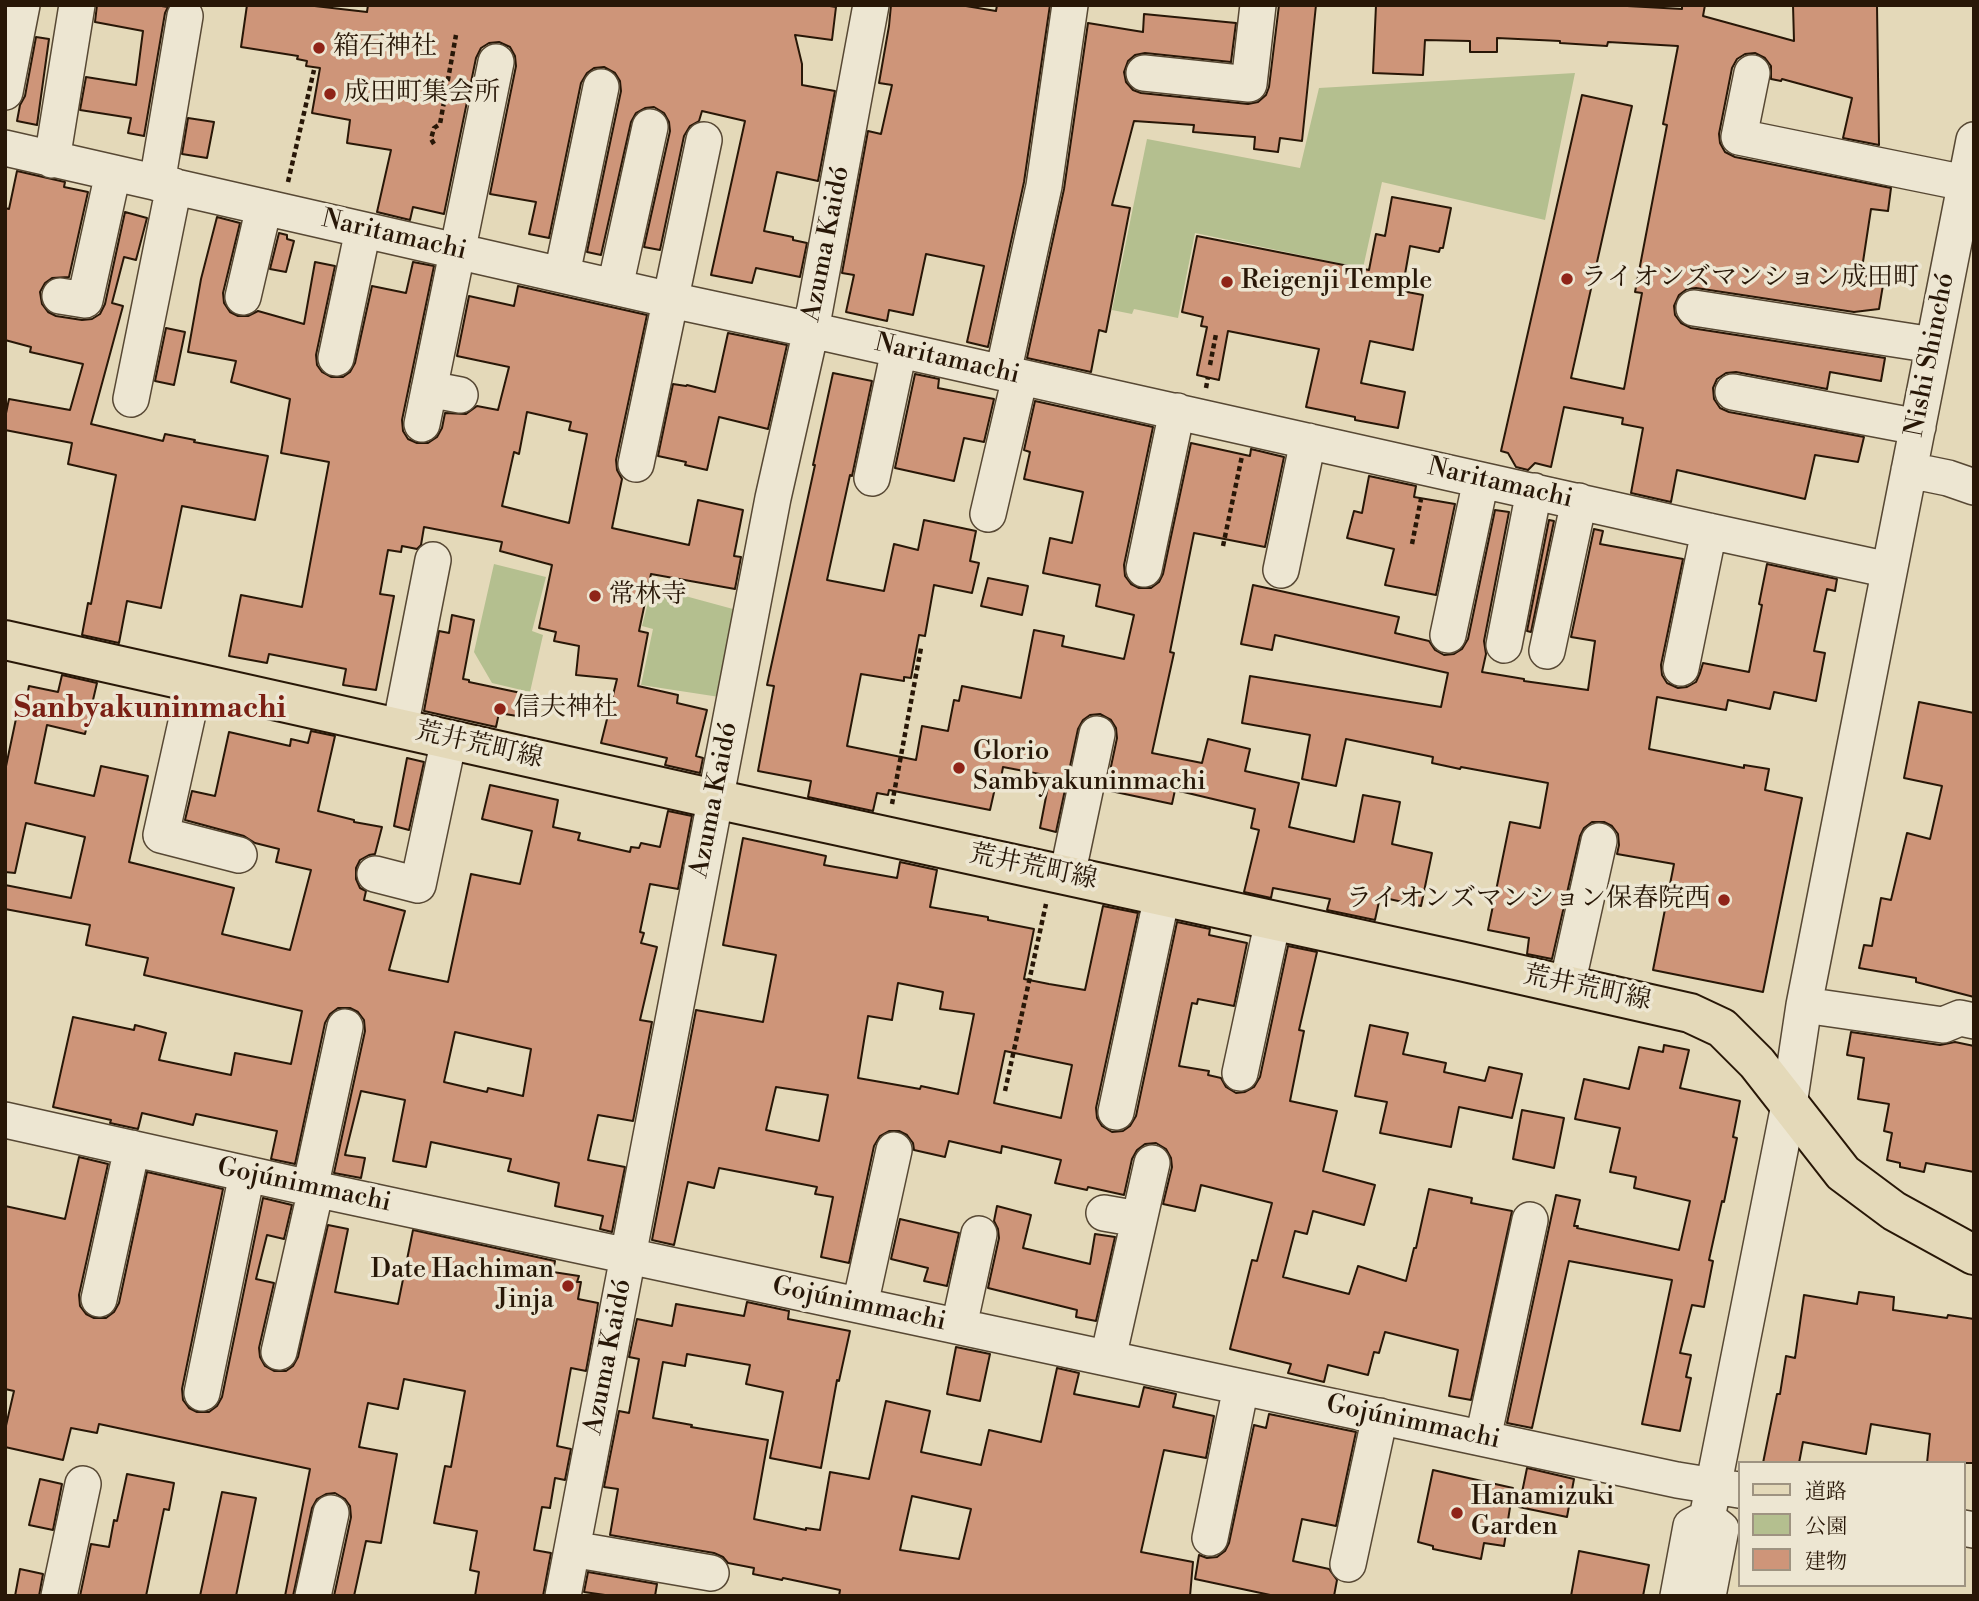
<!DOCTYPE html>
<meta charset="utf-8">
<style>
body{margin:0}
#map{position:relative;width:1979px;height:1601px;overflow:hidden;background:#e4d9b9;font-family:"Libre Bodoni","Noto Serif JP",serif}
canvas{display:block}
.frame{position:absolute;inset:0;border:7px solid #281707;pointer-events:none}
.legend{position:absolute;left:1738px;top:1461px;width:228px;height:126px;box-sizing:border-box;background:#ede6d2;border:2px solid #9e9381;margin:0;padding:9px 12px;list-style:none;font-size:21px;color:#281707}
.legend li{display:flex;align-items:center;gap:14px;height:35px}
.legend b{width:35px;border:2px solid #9e9381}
</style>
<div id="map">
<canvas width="1979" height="1601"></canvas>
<div class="frame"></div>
<ul class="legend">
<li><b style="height:9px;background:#e4d9b9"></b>道路</li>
<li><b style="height:19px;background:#b4bf8f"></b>公園</li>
<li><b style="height:19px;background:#ce9579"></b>建物</li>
</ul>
</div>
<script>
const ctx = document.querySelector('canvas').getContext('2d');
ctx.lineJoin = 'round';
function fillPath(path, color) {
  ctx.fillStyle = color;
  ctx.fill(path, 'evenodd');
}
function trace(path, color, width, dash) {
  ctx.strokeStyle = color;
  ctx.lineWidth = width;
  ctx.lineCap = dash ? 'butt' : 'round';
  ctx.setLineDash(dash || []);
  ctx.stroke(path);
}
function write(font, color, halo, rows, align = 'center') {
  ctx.font = font + ' "Libre Bodoni","Noto Serif JP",serif';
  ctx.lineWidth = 7;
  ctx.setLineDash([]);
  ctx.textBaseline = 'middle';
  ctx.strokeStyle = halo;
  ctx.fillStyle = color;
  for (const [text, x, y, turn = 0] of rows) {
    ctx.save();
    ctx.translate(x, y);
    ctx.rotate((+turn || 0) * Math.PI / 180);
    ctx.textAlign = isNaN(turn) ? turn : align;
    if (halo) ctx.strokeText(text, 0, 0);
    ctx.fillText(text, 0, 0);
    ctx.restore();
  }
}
fillPath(new Path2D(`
 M1575 73 1545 220 1382 182 1363 268 1195 233 1178 318 1134 309 1132 314 1112 310 1147 139 1300 168 1319 88Z
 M494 564 546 577 532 631 543 635 530 692 492 683 474 652Z
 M652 587 744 612 726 698 641 685 653 629 642 626Z`), '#b4bf8f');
const building = new Path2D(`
 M97 5H155L168 7 165 13 144 136 128 133 131 118 80 110 86 77 136 85 143 31 95 22Z
 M247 5H306L367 12 368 5H824L836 7 832 40 795 35 802 64V85L835 91 818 181 777 172 764 231 793 237V240L807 243 800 277 756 268 752 283 711 275 745 121 702 111 699 121 690 126 684 136 660 250 644 247 670 131 669 122 664 113 654 107 645 108 636 113 631 122 601 255 587 252 621 91 620 81 615 73 604 67 594 68 587 73 581 83 549 238 529 234 536 202 490 194 516 66 515 56 510 47 499 42 489 43 481 48 476 58 444 214 413 207 410 220 377 212 391 150 347 143 350 120 312 113 320 68 306 66 307 61 297 59 298 56 241 47Z
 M891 5H960L996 11 997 5H1050L1024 182 988 347 967 342 984 266 926 254 913 315 889 310 887 321 846 312 854 275 842 273 868 131 881 134 892 85 879 83 889 26Z
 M1279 5H1316L1302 141 1280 138 1278 152 1254 149 1255 137 1193 132 1194 125 1134 121 1112 205 1130 208 1106 332 1099 330 1091 372 1027 358 1064 189 1088 23 1143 32 1144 14 1236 23 1231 62 1145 53 1135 55 1128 61 1124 72 1126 82 1133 90 1141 93 1248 104 1258 102 1266 95 1269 87Z
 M1376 5H1609L1682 9V5H1705L1703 16 1794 41 1793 5H1877L1879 145 1843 138 1852 98 1782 79 1781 81 1771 79V66L1765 58 1755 53 1745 54 1737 59 1732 68 1719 134 1720 143 1725 152 1735 157 1891 188 1888 211 1871 209 1861 275 1884 279 1879 309 1854 312 1696 288 1687 289 1679 295 1674 306 1675 315 1681 323 1691 328 1885 358 1881 381 1830 372 1827 389 1736 372 1726 373 1717 379 1713 388 1714 399 1720 408 1729 412 1864 437 1858 462 1815 455 1805 499 1677 470 1671 502 1631 493 1643 428 1622 424 1623 418 1564 407 1551 467 1535 463 1528 470 1516 467 1508 453 1501 451 1582 95 1632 106 1571 378 1624 389 1642 293 1635 292 1667 125 1663 124 1678 46 1608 42 1607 46 1560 43V41L1497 38V52H1470V41L1425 40 1423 75 1373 73Z
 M36 37 49 39 37 125 17 121 20 105 25 96Z
 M188 118 214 122 207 158 182 154Z
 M17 171 65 182 64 187 88 192 69 277 52 278 45 283 40 292 42 304 48 312 56 316 82 320 92 319 100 314 105 304 125 212 147 218 136 260 124 257 112 303 123 306 91 424 163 441 165 434 195 440 194 442 268 456 255 520 182 506 161 608 127 601 119 643 82 635 88 603 91 604 116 475 68 464 72 443 5 430V418L9 399 70 410 83 364 30 352 31 347 5 340V208L9 209Z
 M1392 197 1451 208 1443 248H1440L1439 252 1410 246 1402 291 1423 295 1413 350 1370 341 1361 383 1405 392 1398 428 1355 420V417L1306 407 1319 349 1228 331 1219 380 1197 375 1207 327 1201 326 1203 317 1182 312 1197 236 1369 270 1376 234 1385 236Z
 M217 217 240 223 223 293 224 303 230 312 238 316H248L258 311 304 324 315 262 335 266 316 355 317 365 322 372 331 377H343L350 372 355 363 372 286 406 293 413 262 434 266 402 420 403 431 408 439 417 443H428L437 437 442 428 445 413 466 414 477 406 498 410 509 367 457 356 469 296 514 306 518 286 647 315 616 460 617 470 622 479 612 528 689 545 698 500 743 510 734 556 741 557 735 589 651 574 639 631 648 633 638 686 678 695 677 703 707 710 696 756 703 758 700 773 665 765 667 758 601 743 617 679 576 675 579 646 554 641 556 632 539 628 552 565 500 551 502 542 424 527 421 545 417 549 402 546 401 552 388 550 380 594 394 596 376 690 343 685 346 669 269 654 267 663 229 656 241 595 302 607 329 462 281 453 290 399 231 382 236 361 188 352 201 279ZM527 412 571 422 569 430 587 434 569 523 502 506 514 452 519 454Z
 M279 233 287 235V239L294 241 286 272 270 269Z
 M166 328 185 332 174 385 155 381Z
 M728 333 787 345 768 429 719 417 707 470 685 465 686 462 658 456 673 384 686 386 687 385 715 392Z
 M833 373 872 381 852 476 850 475 827 580 884 591 894 544 918 550 924 520 976 531 970 561 979 563 972 593 934 585 925 636 919 635 911 678 904 677V681L861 674 847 746 916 760 922 726 948 731 954 700 959 701 962 686 1021 698 1034 630 1064 636 1062 646 1124 659 1134 615 1096 606 1100 585 1043 573 1050 538 1072 543 1083 492 1024 479 1030 452 1024 450 1035 401 1153 427 1124 565 1125 576 1131 584 1139 588H1151L1159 582 1163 574 1191 443 1250 456 1251 449 1284 457 1265 547 1194 533 1170 652 1174 653 1152 753 1202 763 1208 739 1250 749 1245 771 1299 783 1289 827 1354 842 1363 795 1400 802 1392 844 1432 853 1421 906 1380 897 1375 920 1327 910 1330 899 1273 888 1271 898 1244 892 1259 830 1251 828 1255 809 1175 790 1172 804 1106 790 1117 738 1116 728 1111 720 1100 714 1090 715 1083 720 1078 729 1056 832 1040 828 1050 776 1003 767 999 789 995 788 990 810 889 790 888 795 877 793 873 811 808 797 811 781 758 771 774 686 767 685 815 465H813Z
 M915 374 939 379 938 388 994 399 984 442 964 438 954 481 895 468Z
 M1369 476 1416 486 1414 497 1455 504 1436 595 1385 585 1394 549 1347 538 1354 511 1362 513Z
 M1495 510 1509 512 1484 641 1486 654 1482 672 1524 679V681L1588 690 1595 641 1571 637 1594 529 1603 531 1600 544 1683 559 1661 665 1662 675 1667 683 1678 688 1687 687 1696 682 1700 673 1703 663 1749 672 1762 605 1759 604 1767 564 1837 579 1835 591 1827 589 1814 651 1825 653 1816 701 1774 692 1770 709 1728 700 1726 710 1657 697 1649 749 1744 768V765L1769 769 1765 790 1802 798 1763 992 1653 970 1674 864 1617 854 1619 845 1618 834 1612 826 1604 822H1592L1584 828 1580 836 1552 959 1527 954 1529 938 1488 930 1510 822 1540 828 1548 783 1461 767 1460 769 1432 763 1433 757 1346 739 1336 786 1302 779 1310 735 1242 723 1250 676 1441 707 1448 673 1275 635 1272 650 1241 644 1253 585 1399 617 1395 633 1429 641 1435 650 1444 655 1454 654 1462 649 1468 639Z
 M1549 520 1554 521 1531 632 1527 631Z
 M988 578 1028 586 1022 615 981 606Z
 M452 615 474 620 463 679 469 680V682L521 693 517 716 499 713 496 727 424 711 439 631 449 633Z
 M62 675 97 683 85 734 47 725 35 783 94 796 101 766 148 776 129 862 234 888 222 934 290 950 311 870 276 862 279 849 255 843 244 836 185 820 192 791 215 796 229 732 290 746 291 739 308 743 311 731 335 736 318 811 354 820V822L382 827 375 854 369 855 360 860 356 868V879L360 888 366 891 364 900 405 911 389 970 448 982 471 874 520 884 532 831 482 819 490 785 558 800 553 827 580 833 578 840 630 852 631 847 639 848 641 843 660 847 668 811 692 816 678 889 650 884 640 932 644 933 641 943 657 947 640 1020 652 1022 633 1121 598 1115 588 1160 625 1167 612 1232 600 1229 603 1216 555 1206 559 1183 508 1171 511 1159 431 1142 426 1167 393 1161 405 1100 361 1091 345 1155 365 1158 361 1178 334 1173 365 1031 364 1020 358 1012 350 1008H338L330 1014 325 1023 295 1164 271 1159 277 1131 196 1114 193 1125 142 1113 138 1129 110 1123 111 1120 53 1107 73 1017 134 1030 135 1025 166 1033 159 1060 231 1075 235 1053 291 1064 302 1011 144 975 148 958 86 945 90 925 5 909V885L71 898 85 837 26 823 15 873 5 872V771L21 695 27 696 29 686 58 692ZM455 1032 531 1049 523 1096 488 1088 487 1092 444 1082Z
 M1919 702 1974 713V997L1916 982V978L1859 968 1864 945 1872 946 1881 898 1891 900 1907 833 1930 839 1942 786 1904 778Z
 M407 758 424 762 409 830 394 826Z
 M743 838 826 856 824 865 897 878 900 862 937 870 930 907 988 917V920L1034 929 1024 979 1049 984 1085 990 1103 906 1138 913 1096 1108 1097 1118 1102 1126 1112 1132 1123 1131 1130 1126 1136 1116 1177 922 1210 929 1209 935 1247 943 1234 1006 1198 999 1197 1004 1192 1003 1179 1066 1209 1071 1208 1075 1221 1078 1226 1087 1236 1093 1245 1092 1254 1087 1260 1077 1288 946 1317 952 1299 1030 1304 1031 1290 1101 1337 1111 1323 1171 1375 1185 1364 1225 1313 1211 1307 1234 1295 1231 1283 1277 1349 1294 1358 1266 1406 1281 1414 1248H1416L1429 1189 1472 1198 1471 1203 1512 1211 1471 1400 1449 1396 1458 1350 1385 1332 1379 1353 1374 1352 1368 1375 1328 1365 1324 1382 1288 1373 1291 1364 1230 1349 1252 1260 1257 1261 1272 1203 1201 1185 1195 1211 1163 1204 1172 1167 1171 1158 1166 1149 1156 1143 1145 1144 1137 1150 1132 1159 1124 1195 1088 1187 1087 1190 1055 1183 1061 1160 1002 1146 1001 1153 949 1141 945 1157 914 1150 913 1143 907 1135 899 1131H889L880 1136 874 1146 849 1263 821 1257 833 1197 815 1194 817 1187 719 1168 714 1188 688 1182 674 1245 652 1240 696 1010 763 1022 776 955 723 945ZM898 983 943 992 940 1009 974 1014 958 1094 921 1086 920 1089 858 1078 868 1016 892 1020ZM1005 1051 1072 1065 1061 1118 994 1103ZM776 1087 828 1095 819 1141 766 1130Z
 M1370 1025 1408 1033 1403 1054 1446 1063 1444 1072 1485 1081 1489 1067 1522 1074 1512 1118 1459 1107 1451 1147 1380 1133 1387 1102 1355 1096Z
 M1851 1032 1940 1045 1955 1042 1974 1046V1172L1926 1163 1924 1172 1900 1167V1163L1887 1160 1892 1133 1884 1131 1889 1104 1858 1099 1864 1058 1847 1055Z
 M1664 1045 1689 1050 1680 1088 1740 1101 1733 1137 1737 1138 1724 1202 1722 1201 1709 1260 1713 1261 1704 1307 1692 1305 1680 1353 1691 1355 1686 1377 1691 1378 1680 1431 1642 1424 1672 1280 1569 1261 1532 1428 1507 1423 1556 1195 1580 1200 1574 1226H1578L1577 1228 1679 1250 1690 1201 1634 1188 1636 1177 1610 1172 1620 1128 1575 1119 1584 1079 1629 1089 1639 1047 1663 1052Z
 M1522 1110 1564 1118 1554 1168 1513 1159Z
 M79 1157 108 1164 79 1295 80 1306 86 1314 94 1318H106L114 1312 119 1303 147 1172 223 1189 182 1389 183 1400 189 1408 197 1412H209L217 1406 222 1397 263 1198 292 1205 284 1239 267 1235 256 1279 274 1283 259 1348 260 1357 265 1366 274 1371H286L293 1366 298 1357 328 1225 348 1229 335 1292 398 1304 413 1230 555 1261 553 1272 579 1276 577 1282H581L578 1299 598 1303 597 1311 586 1371 571 1368 557 1446 571 1449 565 1480 555 1478 550 1508 542 1507 534 1550 551 1553 543 1596H475L479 1572 470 1570 477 1531 434 1523 445 1466 451 1467 465 1391 404 1379 398 1409 368 1403 359 1447 397 1454 381 1543 366 1541 354 1596H334L351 1517 350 1506 345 1499 335 1493 326 1494 317 1499 312 1508 293 1596H285L310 1469 99 1424 97 1433 71 1428 63 1460 5 1447V1430L14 1391 5 1389V1206L65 1219Z
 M997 1206 1031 1215 1023 1248 1090 1264 1095 1234 1115 1237 1096 1321 1076 1317 1077 1310 988 1288 999 1238 998 1229 994 1221Z
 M900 1219 959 1233 947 1286 924 1281 928 1268 891 1259Z
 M1859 1292 1894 1297 1893 1310 1947 1318 1948 1315 1974 1319V1463H1927L1930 1434 1871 1424 1866 1454 1803 1442 1799 1463H1763L1777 1394H1780L1786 1356 1795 1358 1804 1295 1857 1304Z
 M747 1302 789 1311 788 1319 850 1331 839 1381 837 1380 821 1468 770 1458 783 1392 746 1384 750 1365 687 1354 685 1366 663 1362 653 1418 692 1425 691 1427 768 1440 754 1519 806 1530V1528L820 1530 830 1472 869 1479 886 1401 930 1411 921 1452 981 1465 989 1430 1041 1442 1057 1368 1079 1373 1074 1394 1139 1407 1144 1387 1176 1394 1173 1407 1214 1416 1206 1458 1164 1450 1141 1552 1193 1562 1190 1596H839L840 1590 783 1578 782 1580 753 1574 754 1568 728 1563 723 1557 714 1553 610 1535 618 1489 604 1487 619 1411 629 1413 639 1359 629 1357 637 1319 672 1326 676 1304 744 1316ZM912 1496 971 1509 959 1559 900 1550Z
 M956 1347 990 1354 980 1401 947 1394Z
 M1269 1414 1356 1432 1336 1526 1302 1519 1293 1561 1329 1569 1337 1580 1334 1596H1275L1195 1579 1199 1555 1207 1558 1217 1557 1225 1551 1229 1543 1254 1425 1266 1428Z
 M1527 1468 1574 1479 1567 1517 1519 1507Z
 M1433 1470 1513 1488 1504 1546 1484 1543 1481 1559 1433 1549V1546L1418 1542Z
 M127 1474 174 1483 169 1510 164 1509 146 1596H80L91 1544 109 1547 114 1520 117 1521Z
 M40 1479 62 1484 53 1530 29 1525Z
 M222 1492 256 1498 236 1596H200Z
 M1579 1551 1649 1565 1643 1596H1571Z
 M20 1569 43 1574 39 1596H15Z
 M588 1572 657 1584 655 1596H612L584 1592Z`);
fillPath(building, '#ce9579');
trace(building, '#281707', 2);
const minor = new Path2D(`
 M1144 73 1249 84 1258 5
 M1752 73 1739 137 1965 183
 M5 92 22 5
 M5 148 671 300 811 330 1709 531 1889 570
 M52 160 77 5
 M157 183 185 16
 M562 274 601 87
 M615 287 650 127
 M60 296 85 300 113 173
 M243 297 264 207
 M1694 308 1933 345
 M336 358 363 230
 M1003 373 1044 186 1070 5
 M429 389 460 395
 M1733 392 1918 427
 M131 399 174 186
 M422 424 496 62
 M636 464 704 140
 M1909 470 1948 478 1974 487
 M872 478 899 350
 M988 514 1020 377
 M1144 569 1177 411
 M1281 570 1308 441
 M1448 635 1481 480
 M1504 645 1534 491
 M1547 651 1579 501
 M1681 668 1709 531
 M195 682 161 835 239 855
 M400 728 433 560
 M375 874 418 885 449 739
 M1067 876 1097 734
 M1567 985 1599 841
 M1804 1005 1943 1025 1960 1018 1974 1021
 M1240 1073 1273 920
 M1116 1112 1162 896
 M5 1120 310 1188 1677 1480 1739 1490
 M310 1188 345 1027
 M1104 1213 1138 1219
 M99 1299 132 1148
 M860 1305 894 1150
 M959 1326 979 1234
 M279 1352 316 1189
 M1108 1358 1152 1163
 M202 1393 247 1174
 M1483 1438 1530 1220
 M1707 1518 1789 1105 1804 1005 1974 140
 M1707 1518 1721 1529 1708 1596
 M1963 1528 1974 1530
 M1210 1538 1241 1387
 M572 1549 711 1573
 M1348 1564 1380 1416
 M59 1596 83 1484
 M313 1596 331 1513
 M563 1596 773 498 811 330 871 5
 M1678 1596 1691 1526 1707 1518`);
const major = new Path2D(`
 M5 640 715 799 1460 961 1690 1013 1722 1028 1757 1063 1843 1173 1894 1211 1974 1255`);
trace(minor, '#574834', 38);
trace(major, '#281707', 42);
trace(new Path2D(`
 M434 144 431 139 434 128 440 124 456 35
 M288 182 314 70
 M1210 365 1216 334
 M1206 388 1208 377
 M1412 544 1421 499
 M1223 546 1242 456
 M892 804 921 648
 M1005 1091 1046 904`), '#281707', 4.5, [5, 3.5]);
trace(minor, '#ede6d2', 35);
trace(major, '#e4d9b9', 38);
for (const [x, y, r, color] of [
 [319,48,7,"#8f2418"],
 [330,94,7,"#8f2418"],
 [1567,279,7,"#8f2418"],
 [1227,282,7,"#8f2418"],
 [595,596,7,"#8f2418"],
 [500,709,7,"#8f2418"],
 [959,768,7,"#8f2418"],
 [1724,900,7,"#8f2418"],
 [568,1286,7,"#8f2418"],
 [1457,1513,7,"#8f2418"]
]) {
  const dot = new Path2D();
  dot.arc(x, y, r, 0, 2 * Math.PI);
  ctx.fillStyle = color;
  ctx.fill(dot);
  trace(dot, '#ede6d2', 2.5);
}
write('26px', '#281707', '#ede6d2', [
 ["箱石神社",333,48],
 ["成田町集会所",344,94],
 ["ライオンズマンション成田町",1581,279],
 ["Reigenji Temple",1241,282],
 ["常林寺",609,596],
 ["信夫神社",514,709],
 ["Glorio",973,753],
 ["Sambyakuninmachi",973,783],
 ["ライオンズマンション保春院西",1710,900,"right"],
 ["Date Hachiman",554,1271,"right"],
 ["Jinja",554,1301,"right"],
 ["Hanamizuki",1471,1498],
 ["Garden",1471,1528]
], 'left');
write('26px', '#281707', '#ede6d2', [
 ["Naritamachi",394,236,13],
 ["Azuma Kaidó",827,244,-79],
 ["Nishi Shinchó",1931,355,-79],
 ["Naritamachi",947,360,13],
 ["Naritamachi",1500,484,13],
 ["荒井荒町線",479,746,13],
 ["Azuma Kaidó",715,800,-79],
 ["荒井荒町線",1033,868,12],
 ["荒井荒町線",1587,989,12],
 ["Gojúnimmachi",304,1186,12],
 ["Gojúnimmachi",859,1305,12],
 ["Azuma Kaidó",609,1357,-79],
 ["Gojúnimmachi",1413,1423,12]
]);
write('bold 30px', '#7a1f14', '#ede6d2', [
 ["Sanbyakuninmachi",150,710]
]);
</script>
